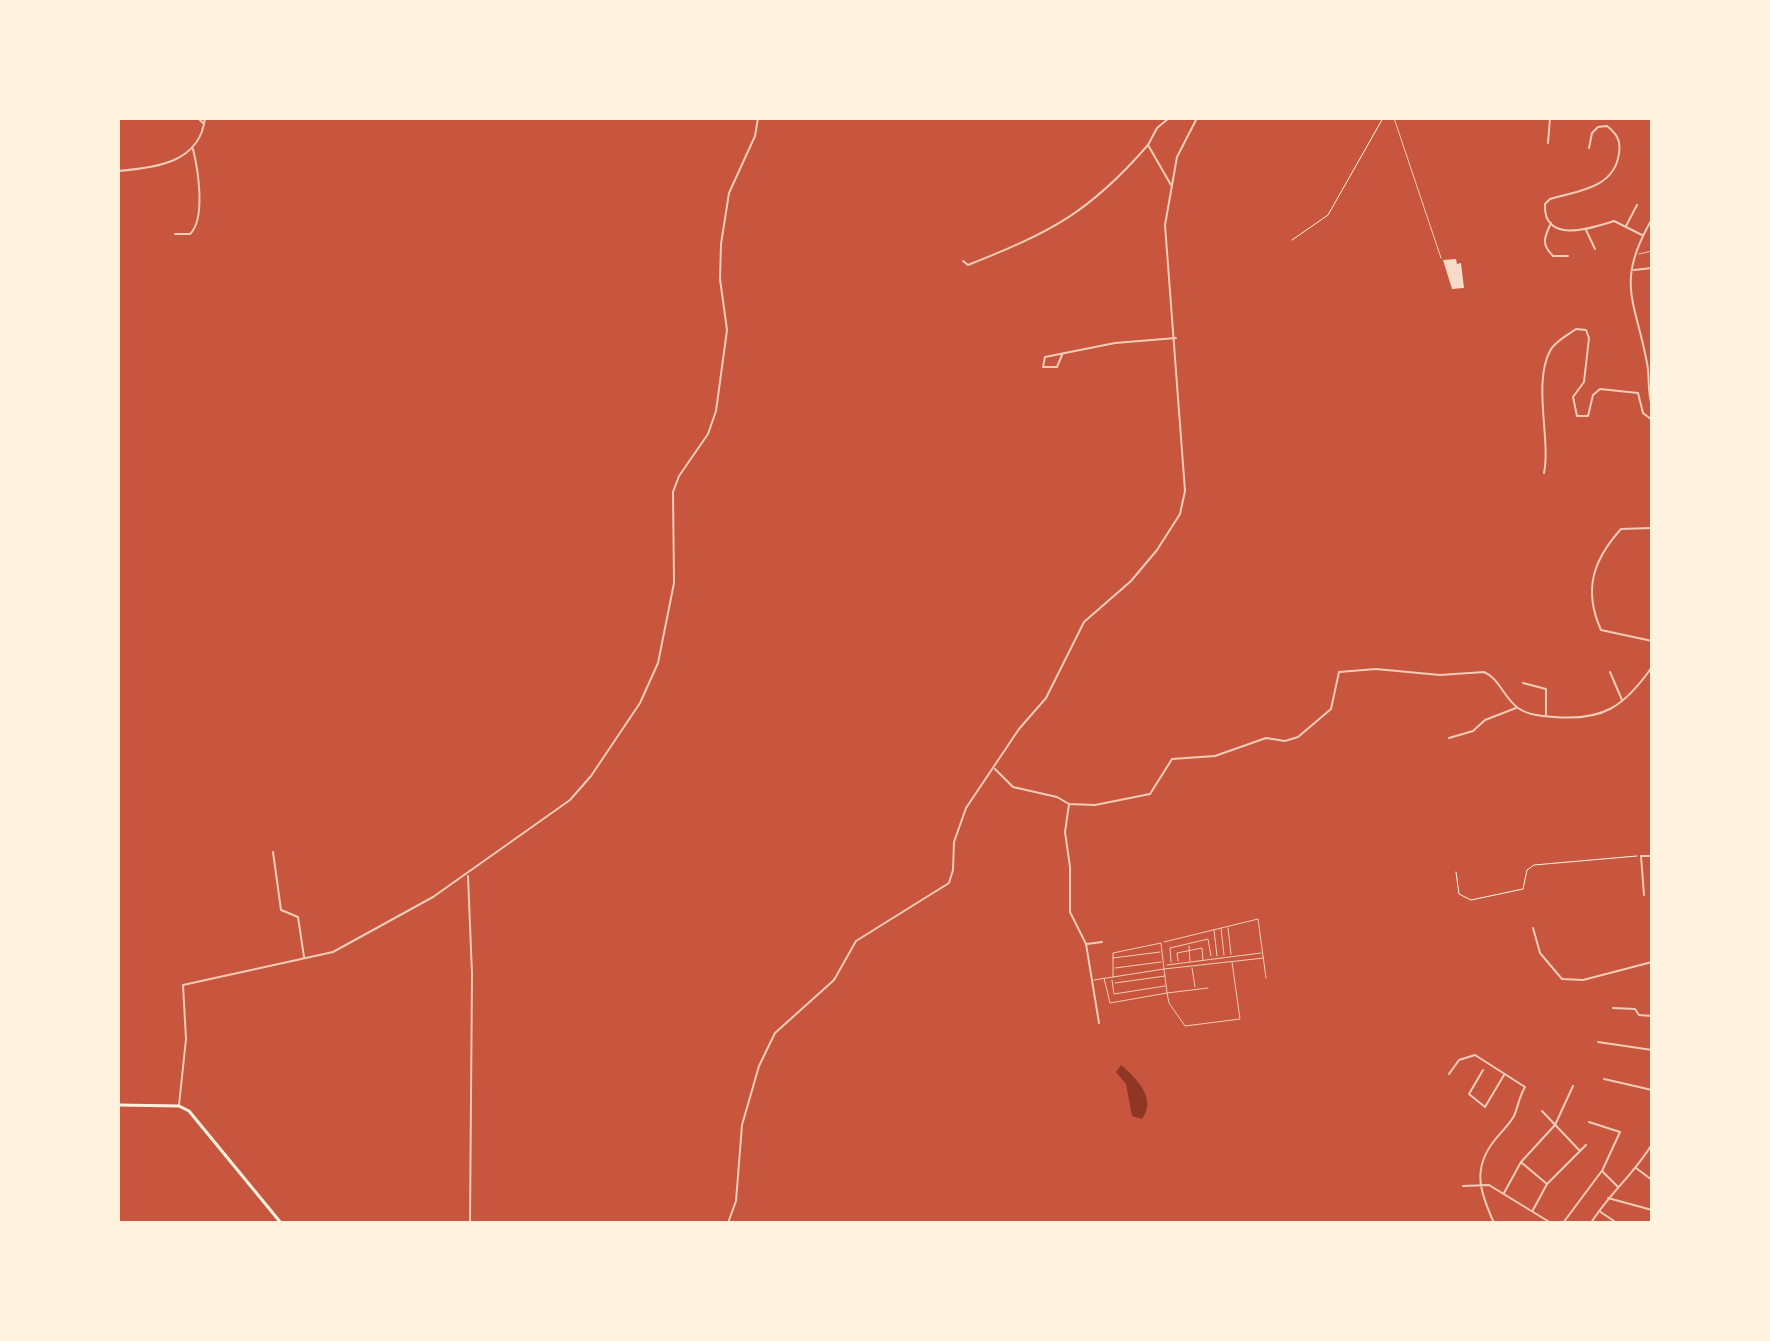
<!DOCTYPE html>
<style>
body{margin:0}
#map{position:relative;width:1770px;height:1341px;overflow:hidden;background:#c8553d;font-family:Poppins,sans-serif}
canvas{display:block}
.frame{position:absolute;inset:0;border:120px solid #fff3e0;pointer-events:none}
</style>
<div id="map">
<canvas width="1770" height="1341"></canvas>
<div class="frame"></div>
</div>
<script>
const ctx = document.querySelector('canvas').getContext('2d');
ctx.lineJoin = 'round';
function fillPath(path, color) {
  ctx.fillStyle = color;
  ctx.fill(path, 'evenodd');
}
function trace(path, color, width, dash) {
  ctx.strokeStyle = color;
  ctx.lineWidth = width;
  ctx.lineCap = dash ? 'butt' : 'round';
  ctx.setLineDash(dash || []);
  ctx.stroke(path);
}
fillPath(new Path2D(`
 M1121 1065C1134 1076 1158 1098 1142 1119L1132 1116 1126 1084 1116 1072Z`), '#8f3625');
fillPath(new Path2D(`
 M1456 259 1457 264 1461 263 1464 288 1452 289 1443 260Z`), '#f7dbc8');
trace(new Path2D(`
 M1292 240 1328 215 1383 118
 M1456 872 1459 894 1471 900 1523 889 1527 870 1534 865 1637 856`), '#fff3e0', 1);
trace(new Path2D(`
 M1394 118 1441 258
 M1639 254 1652 251`), '#f1ccb7', 1);
trace(new Path2D(`
 M1221 928 1224 955
 M1228 928 1231 954
 M1214 930 1217 956
 M1164 942 1258 919 1266 978
 M1189 946 1190 961
 M1113 958 1160 952
 M1178 961 1177 953 1202 948 1203 960
 M1171 962 1170 948 1208 939 1211 956
 M1167 965 1261 953
 M1115 968 1161 962
 M1192 968 1195 987
 M1104 978 1110 1003 1167 993 1164 969 1264 958
 M1094 980 1164 969 1161 943 1113 953V977
 M1112 980 1114 994 1165 986
 M1115 983 1165 976
 M1208 988 1167 993 1169 1003 1185 1026 1240 1019 1232 962`), '#f1ccb7', 1);
trace(new Path2D(`
 M198 118 203 123
 M1169 118 1157 128 1148 145 1171 185
 M1548 143 1550 118
 M1589 148 1592 133 1598 127 1607 126C1617 134 1621 141 1619 153 1615 188 1578 191 1550 199L1545 204C1543 245 1592 228 1614 221L1642 235
 M118 171C155 168 200 163 205 118
 M1551 223C1544 238 1541 244 1553 256H1568
 M1626 226 1637 205
 M1586 230 1595 249
 M175 234H190C206 219 198 169 193 149
 M963 261 968 265C1051 232 1089 213 1148 145
 M1634 270 1652 268
 M1062 355 1057 367H1043L1045 357 1115 343 1176 338
 M1544 473C1551 439 1532 382 1551 349 1557 340 1568 335 1576 329L1586 330 1589 338 1584 382 1573 397 1577 416H1588L1593 395 1600 389 1638 393 1643 413 1652 420
 M1652 528 1621 529C1593 560 1583 590 1601 630L1652 641
 M1610 672 1622 700
 M1523 683 1546 689V715
 M1449 738 1473 731 1485 720 1516 708
 M1069 804 1065 832 1070 867V912L1086 944 1099 1023
 M273 852 281 910 298 917 304 957
 M468 876 472 974 470 1223
 M1644 895 1641 856H1652
 M1533 928 1540 953 1562 979 1583 980 1652 962
 M1087 944 1102 942
 M1613 1008 1635 1009 1639 1015 1652 1016
 M1598 1042 1652 1050
 M1483 1070 1469 1094 1485 1107 1504 1075
 M1449 1074 1459 1060 1475 1055 1525 1087C1519 1097 1518 1107 1514 1116 1509 1125 1500 1133 1494 1141 1472 1169 1480 1192 1494 1223
 M1604 1079 1652 1090
 M179 1105 186 1039 183 985 333 952 433 897 570 800 591 776 640 703 658 663 674 583 673 492 679 476 708 434 716 411 727 330 720 279 721 244 729 193 755 136 758 118
 M1542 1111 1580 1151
 M1589 1122 1620 1132 1602 1171 1618 1187
 M1522 1163 1547 1184
 M1636 1168 1652 1180
 M1463 1186 1489 1185 1551 1223
 M1504 1193 1521 1162 1555 1125 1573 1086
 M1608 1198 1652 1210
 M1533 1210 1547 1184 1586 1145
 M1599 1211 1617 1223
 M1563 1223 1601 1172`), '#f1ccb7', 2);
trace(new Path2D(`
 M1652 219C1615 283 1635 299 1647 363 1650 377 1647 392 1652 406
 M995 769 1013 787 1057 797 1069 804 1095 805 1150 794 1172 759 1215 756 1266 738 1285 741 1298 737 1331 709 1339 672 1376 669 1440 675 1484 672C1499 678 1504 698 1518 708 1528 715 1541 716 1554 717 1603 721 1624 707 1652 667
 M728 1223 736 1201 742 1125 759 1066 775 1033 834 980 856 941 949 883 953 870 954 842 966 808 1019 729 1046 698 1084 622 1131 581 1157 550 1180 514 1185 491 1165 225 1177 157 1197 118
 M1591 1223C1609 1194 1635 1173 1652 1144`), '#f1ccb7', 2);
trace(new Path2D(`
 M118 1105 179 1106 189 1111 281 1223`), '#fff3e0', 3);
</script>
